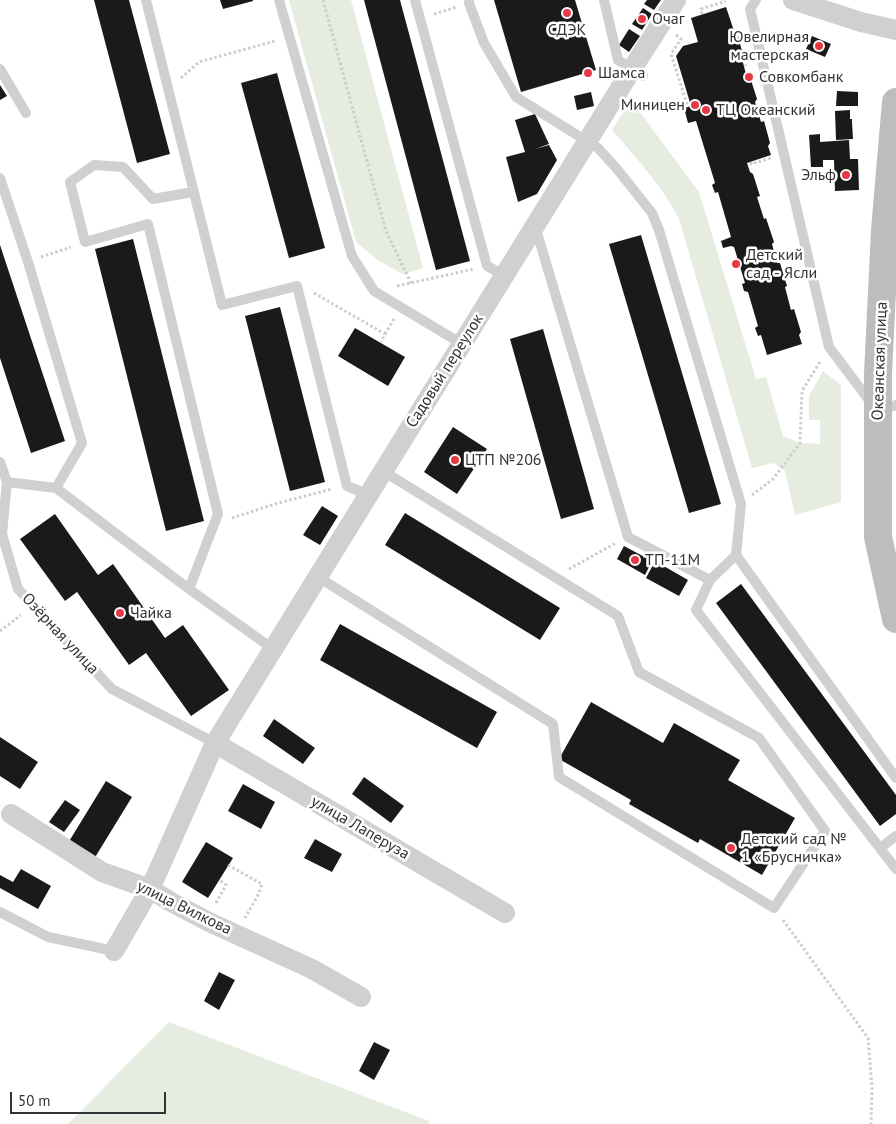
<!DOCTYPE html>
<meta charset="utf-8">
<style>
body{margin:0}
#map{position:relative;width:896px;height:1124px;overflow:hidden;background:#fff;font-family:"PT Sans",sans-serif}
canvas{display:block}
.scale{position:absolute;left:10px;top:1092px;width:156px;height:22px;box-sizing:border-box;border:2px solid #333;border-top:0;padding-left:6px;font-size:15px;line-height:18px;white-space:nowrap;color:#333;-webkit-text-stroke:4px #fff;paint-order:stroke}
</style>
<div id="map">
<canvas width="896" height="1124"></canvas>
<div class="scale">50 m</div>
</div>
<script>
const ctx = document.querySelector('canvas').getContext('2d');
ctx.lineJoin = 'round';
function fillPath(path, color) {
  ctx.fillStyle = color;
  ctx.fill(path, 'evenodd');
}
function trace(path, color, width, dash) {
  ctx.strokeStyle = color;
  ctx.lineWidth = width;
  ctx.lineCap = dash ? 'butt' : 'round';
  ctx.setLineDash(dash || []);
  ctx.stroke(path);
}
function write(font, color, halo, rows, align = 'center') {
  ctx.font = font + ' "PT Sans",sans-serif';
  ctx.lineWidth = 5;
  ctx.setLineDash([]);
  ctx.textBaseline = 'middle';
  ctx.strokeStyle = halo;
  ctx.fillStyle = color;
  for (const [text, x, y, turn = 0] of rows) {
    ctx.save();
    ctx.translate(x, y);
    ctx.rotate((+turn || 0) * Math.PI / 180);
    ctx.textAlign = isNaN(turn) ? turn : align;
    if (halo) ctx.strokeText(text, 0, 0);
    ctx.fillText(text, 0, 0);
    ctx.restore();
  }
}
fillPath(new Path2D(`
 M289 0H351L423 268 403 274 379 261 356 242Z
 M631 100 699 192 756 379 766 377 783 436 800 443 820 444V420H809V396L823 371 841 385V502L795 515 785 471 774 463 752 468 679 219C663 187 636 158 612 130Z
 M169 1022 429 1121V1124H68Z`), '#e6ecdf');
fillPath(new Path2D(`
 M94 0H129L170 154 137 163Z
 M220 0H253V1L223 9Z
 M364 0H400L470 261 436 270Z
 M494 0H575L596 70 521 92Z
 M647 0H661L654 10 644 4Z
 M726 7 734 31 737 32 743 55H741L747 78 750 77 757 99 755 102 761 122 764 121 770 143 768 146 771 155 747 163 750 172 753 174 760 196 757 197 764 219 766 218 774 242 772 244 777 263H780L787 286 785 287 791 310 794 309 801 332 799 335 802 344 767 355 761 335 758 336 755 328 758 326 748 292 744 291 742 284 745 283 734 247 731 246 723 248 721 241 731 237 718 192 715 193 712 185 715 183 696 121 688 123 684 108 691 106 676 56 683 46 698 42 691 18Z
 M643 8 652 14 642 30 632 24Z
 M629 29 640 36 629 52 619 45Z
 M812 36 831 44 825 57 806 49Z
 M277 73 325 248 289 258 241 83Z
 M0 85 7 96 0 100Z
 M837 91 858 92V106H836Z
 M591 92 594 106 577 110 574 96Z
 M850 110V119H852V122L853 139 836 140 835 111Z
 M535 114 549 144 535 149 549 145 557 160 537 194 518 202 506 157 525 152 515 120Z
 M820 134V142L849 140 850 159H858L859 190 835 191 834 160H823V167H811L809 135Z
 M641 235 721 504 689 513 609 244Z
 M133 239 204 521 166 531 95 249Z
 M0 245 65 441 31 453 0 358Z
 M280 307 325 482 290 491 245 316Z
 M355 328 405 357 388 386 338 356Z
 M543 329 594 509 561 519 510 339Z
 M453 427 487 449 457 494 424 472Z
 M322 506 338 516 320 545 303 535Z
 M405 513 560 608 540 640 385 545Z
 M55 514 98 575 113 564 165 638 183 625 229 690 191 716 146 653 129 665 77 592 65 601 20 539Z
 M624 546 652 561 645 575 617 559Z
 M655 561 688 580 679 596 646 578Z
 M741 584 896 795V814L880 826 716 603Z
 M340 624 497 712 477 748 320 660Z
 M591 702 663 743 674 723 740 760 728 780 795 818 762 875 700 839 698 843 629 804 631 800 559 759Z
 M274 719 315 748 303 764 263 736Z
 M0 737 38 762 20 789 0 776Z
 M364 777 404 806 391 823 352 794Z
 M106 781 132 797 94 859 68 843Z
 M243 784 275 802 261 829 228 811Z
 M65 800 80 810 64 832 49 822Z
 M315 839 342 854 332 872 304 858Z
 M206 842 233 858 208 898 182 882Z
 M21 869 51 886 38 909 0 888V875L13 882Z
 M219 972 235 980 219 1010 204 1001Z
 M374 1042 390 1050 374 1080 359 1071Z`), '#1a1a1a');
trace(new Path2D(`
 M323 0 386 231 411 283
 M434 14 457 7
 M702 14 701 9 726 1
 M676 35 681 39 671 54 688 107
 M742 55 746 66
 M181 78 199 62 275 41
 M751 162V164L771 158
 M41 257 71 247
 M397 286 474 269
 M314 293 385 334 381 342
 M385 334 394 319
 M752 495 773 479 800 443 802 391 821 360
 M232 518 278 503 332 489
 M569 569 616 543
 M0 631 21 615
 M228 865 262 884 258 895 245 918
 M216 903 226 885 219 880
 M783 920 868 1038 872 1088 871 1124`), '#cdcdcd', 3, [2.5, 2.5]);
trace(new Path2D(`
 M146 0 222 305 297 286 347 486 369 495
 M279 0 352 256 374 291 462 344
 M415 0 487 266 504 275
 M469 0V3L484 43 516 97 598 148 617 169 652 213 659 230 741 504 736 555 710 580 628 537 535 226
 M604 0 618 60 643 76
 M756 0 750 9 829 347 878 412 896 405
 M0 69 26 113
 M0 178 28 262 82 443 56 488 189 589 273 649
 M0 462 7 482 2 534 18 589 112 689 215 743
 M7 482 56 488
 M736 555 896 778
 M318 577 553 724 559 777 774 908 825 831 759 738 639 672 618 616 383 471
 M710 580 696 610 896 869
 M189 589 218 514 148 224 85 242 70 182 94 165 123 167 153 199 193 192
 M880 848 896 836
 M0 912 48 937 114 951`), '#d0d0d0', 10);
trace(new Path2D(`
 M793 0 861 22 896 30
 M215 743 505 913
 M11 814 102 872 150 889 171 902 209 922 312 969 361 997
 M114 951 150 889 215 743 632 69 676 0`), '#d0d0d0', 20);
trace(new Path2D(`
 M896 102 885 230 878 374V537L896 619`), '#bdbdbd', 28);
for (const [x, y, r, color] of [
 [567,13,5,"#e63946"],
 [642,19,5,"#e63946"],
 [819,46,5,"#e63946"],
 [588,73,5,"#e63946"],
 [749,77,5,"#e63946"],
 [695,105,5,"#e63946"],
 [706,110,5,"#e63946"],
 [846,175,5,"#e63946"],
 [736,264,5,"#e63946"],
 [455,460,5,"#e63946"],
 [635,560,5,"#e63946"],
 [120,613,5,"#e63946"],
 [731,848,5,"#e63946"]
]) {
  const dot = new Path2D();
  dot.arc(x, y, r, 0, 2 * Math.PI);
  ctx.fillStyle = color;
  ctx.fill(dot);
  trace(dot, '#fff', 2);
}
write('16px', '#333', '#fff', [
 ["Очаг",652,19],
 ["СДЭК",567,30,"center"],
 ["Ювелирная",809,37,"right"],
 ["мастерская",809,55,"right"],
 ["Шамса",598,73],
 ["Совкомбанк",759,77],
 ["Миницен",685,105,"right"],
 ["ТЦ Океанский",716,110],
 ["Эльф",836,175,"right"],
 ["Детский",746,255],
 ["сад - Ясли",746,273],
 ["ЦТП №206",465,460],
 ["ТП-11М",645,560],
 ["Чайка",130,613],
 ["Детский сад №",741,839],
 ["1 «Брусничка»",741,857]
], 'left');
write('16px', '#333', '#fff', [
 ["Океанская улица",880,361,-88],
 ["Садовый переулок",445,371,-58],
 ["Озёрная улица",60,634,47],
 ["улица Лаперуза",360,828,30],
 ["улица Вилкова",184,908,26]
]);
</script>
